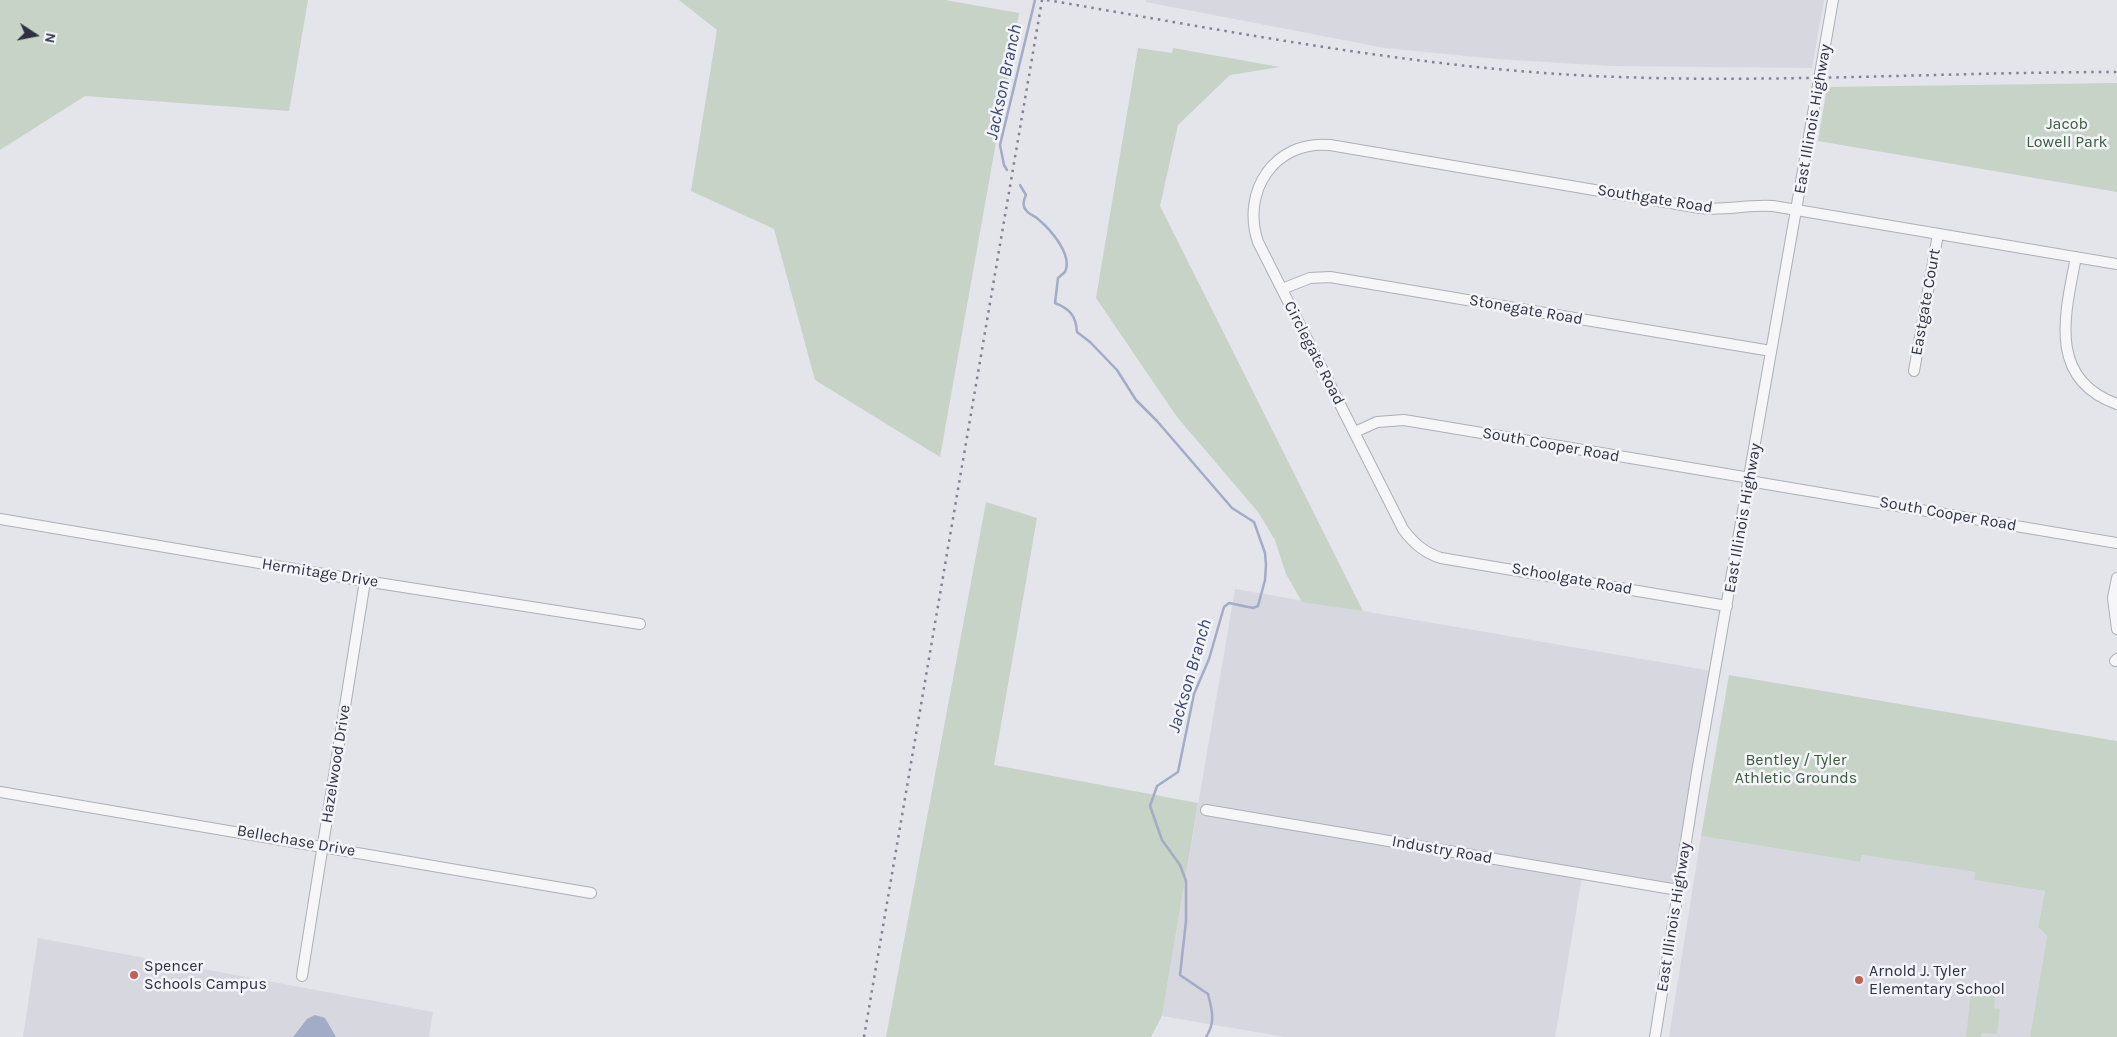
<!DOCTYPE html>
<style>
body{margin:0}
#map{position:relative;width:2117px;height:1037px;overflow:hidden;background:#e4e5ea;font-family:Karla,sans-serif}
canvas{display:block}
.north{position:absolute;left:10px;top:10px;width:50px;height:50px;-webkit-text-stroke:4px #f3f4f8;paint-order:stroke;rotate:101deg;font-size:14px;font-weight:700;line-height:20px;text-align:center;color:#2d3041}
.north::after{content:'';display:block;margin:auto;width:18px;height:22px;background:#2d3041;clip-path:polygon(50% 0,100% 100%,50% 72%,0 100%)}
</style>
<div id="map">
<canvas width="2117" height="1037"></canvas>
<div class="north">N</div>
</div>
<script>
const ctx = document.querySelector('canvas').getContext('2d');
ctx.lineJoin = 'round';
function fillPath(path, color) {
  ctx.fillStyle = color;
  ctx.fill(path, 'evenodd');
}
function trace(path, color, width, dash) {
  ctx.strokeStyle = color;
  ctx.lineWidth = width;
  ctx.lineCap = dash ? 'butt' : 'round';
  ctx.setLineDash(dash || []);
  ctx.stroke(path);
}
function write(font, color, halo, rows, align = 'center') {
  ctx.font = font + ' Karla,sans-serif';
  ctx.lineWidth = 5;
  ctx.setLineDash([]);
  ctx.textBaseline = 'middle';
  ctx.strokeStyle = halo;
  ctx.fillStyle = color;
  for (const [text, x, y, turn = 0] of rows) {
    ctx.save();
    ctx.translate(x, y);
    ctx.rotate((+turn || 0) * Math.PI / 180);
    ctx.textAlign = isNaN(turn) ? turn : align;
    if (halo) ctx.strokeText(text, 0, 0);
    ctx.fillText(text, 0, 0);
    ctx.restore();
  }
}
fillPath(new Path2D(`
 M1146 0H1824L1812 68 1610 66 1497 59 1385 48 1146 2Z
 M1235 589 1712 671 1675 886 1583 871 1555 1037H1285L1162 1016Z
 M1701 836 1860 862 1862 855 1975 872 1974 880 2045 891 2038 927 2047 936 2030 1037H1669Z
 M38 938 433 1012 429 1037H23Z`), '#d6d7df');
fillPath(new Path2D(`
 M0 0H308L289 111 85 96 0 150Z
 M679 0H945L1019 13 940 457 815 380 774 229 691 191 717 30Z
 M1138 48 1172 53 1173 48 1280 67 1230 75 1178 125 1160 206 1363 611 1302 602 1286 574 1275 540 1258 512 1177 417 1096 298Z
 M2117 83V192L1818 141 1827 87Z
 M986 502 1037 518 994 765 1198 803 1162 1016 1151 1037H886Z
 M1729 675 2117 741V1037H2030L2047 936 2038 927 2045 891 1974 880 1975 872 1862 855 1860 862 1701 836Z
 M1971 992 1995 996 1994 1008 2000 1009 1997 1034 1982 1033 1981 1037H1966Z`), '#c6d3c6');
fillPath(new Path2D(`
 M315 1015 325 1018 336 1037H293L307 1019Z`), '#a3acc6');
trace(new Path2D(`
 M1007 170 1004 165 1000 145 1035 0
 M1020 185 1026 195C1024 199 1022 206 1026 210 1028 214 1035 216 1038 219 1051 230 1073 255 1065 272L1058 278 1055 303C1070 309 1076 316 1077 332L1090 342 1117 370 1136 400 1157 421 1232 508 1254 522 1265 553 1266 565 1265 580 1258 606 1253 608 1229 603 1224 607 1209 659 1194 694 1178 772 1157 786 1150 806 1162 840 1180 865 1186 881V921L1180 975 1208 994C1212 1010 1216 1022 1206 1037`), '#a3acc6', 2.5);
const street = new Path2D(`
 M2076 257C2065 314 2047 379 2117 404
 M1282 289 1310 278 1330 277 1771 351
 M1914 371 1938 234
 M1355 432 1377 422 1404 420 1750 478
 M1749 481 2117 543
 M0 519 365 581 640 624
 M2117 578 2113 598 2117 629
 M1727 606 1441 558C1424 553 1413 543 1403 529L1258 242C1241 192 1274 140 1330 145L1700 208C1725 211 1748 204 1773 206L2117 264
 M2115 661 2117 659
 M0 792 591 893
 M1206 810 1678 890
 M302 976 365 581
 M1655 1037 1697 772 1833 0`);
trace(street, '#adafb7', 12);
trace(street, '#f6f6f9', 10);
trace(new Path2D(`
 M1047 0C1228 31 1409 67 1593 76 1767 84 1942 72 2117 72
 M864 1037 1042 0`), '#7f8292', 2.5, [2.5, 5]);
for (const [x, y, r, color] of [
 [134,975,5,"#c16057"],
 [1859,980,5,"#c16057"]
]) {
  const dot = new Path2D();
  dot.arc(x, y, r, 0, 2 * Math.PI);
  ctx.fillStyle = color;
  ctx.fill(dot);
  trace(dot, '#f3f4f8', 2);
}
write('16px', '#2d3041', '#f3f4f8', [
 ["East Illinois Highway",1813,119,-80],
 ["Southgate Road",1655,199,9],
 ["Eastgate Court",1926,302,-80],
 ["Stonegate Road",1526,310,10],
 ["Circlegate Road",1314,353,63],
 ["South Cooper Road",1551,445,10],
 ["South Cooper Road",1948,514,10],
 ["East Illinois Highway",1743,518,-80],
 ["Hermitage Drive",320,573,9],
 ["Schoolgate Road",1572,579,10],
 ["Hazelwood Drive",336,764,-81],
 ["Bellechase Drive",296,841,10],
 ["Industry Road",1442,850,10],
 ["East Illinois Highway",1674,917,-81]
]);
write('16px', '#3c5b3d', '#f3f4f8', [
 ["Jacob",2067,124],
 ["Lowell Park",2067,142],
 ["Bentley / Tyler",1796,760],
 ["Athletic Grounds",1796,778]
]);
write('16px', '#2d3041', '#f3f4f8', [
 ["Spencer",144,966],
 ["Schools Campus",144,984],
 ["Arnold J. Tyler",1869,971],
 ["Elementary School",1869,989]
], 'left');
write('italic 18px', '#3b4770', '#f3f4f8', [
 ["Jackson Branch",1004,82,-78],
 ["Jackson Branch",1190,676,-74]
]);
</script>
